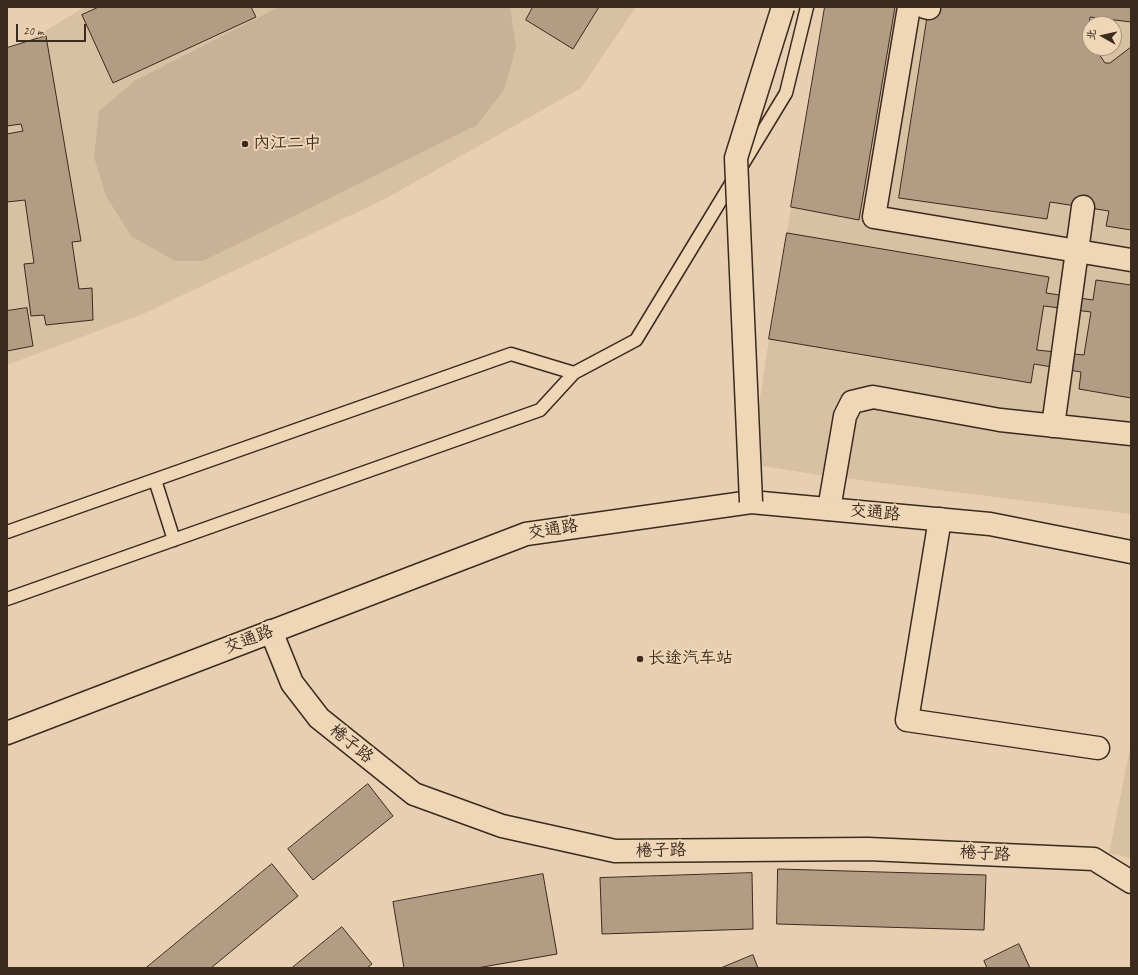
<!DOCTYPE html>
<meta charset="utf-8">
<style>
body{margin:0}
#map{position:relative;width:1138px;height:975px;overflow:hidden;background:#e8cfb1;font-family:Caveat,"LXGW WenKai TC",sans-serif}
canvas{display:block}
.frame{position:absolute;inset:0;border:8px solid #3b2a1e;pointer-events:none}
.north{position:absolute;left:1082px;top:16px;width:40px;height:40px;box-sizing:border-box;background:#efd6b7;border:1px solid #a7917a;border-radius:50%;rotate:278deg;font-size:11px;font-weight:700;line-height:16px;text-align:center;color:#3b2a1e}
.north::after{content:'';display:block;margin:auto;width:14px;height:18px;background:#3b2a1e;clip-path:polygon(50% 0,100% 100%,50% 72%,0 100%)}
.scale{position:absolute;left:16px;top:24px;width:70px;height:18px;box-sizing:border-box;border:2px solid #3b2a1e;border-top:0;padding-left:5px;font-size:12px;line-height:14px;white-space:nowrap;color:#3b2a1e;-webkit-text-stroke:3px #efd6b7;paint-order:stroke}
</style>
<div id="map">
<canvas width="1138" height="975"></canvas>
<div class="frame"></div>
<div class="north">北</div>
<div class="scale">20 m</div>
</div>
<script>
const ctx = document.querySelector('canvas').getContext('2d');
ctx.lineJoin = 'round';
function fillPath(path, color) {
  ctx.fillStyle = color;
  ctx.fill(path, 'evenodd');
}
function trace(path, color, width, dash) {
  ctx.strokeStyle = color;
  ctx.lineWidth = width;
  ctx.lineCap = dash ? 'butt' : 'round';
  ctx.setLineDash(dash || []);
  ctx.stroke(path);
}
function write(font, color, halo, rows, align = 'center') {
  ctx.font = font + ' Caveat,"LXGW WenKai TC",sans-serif';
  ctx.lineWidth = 4;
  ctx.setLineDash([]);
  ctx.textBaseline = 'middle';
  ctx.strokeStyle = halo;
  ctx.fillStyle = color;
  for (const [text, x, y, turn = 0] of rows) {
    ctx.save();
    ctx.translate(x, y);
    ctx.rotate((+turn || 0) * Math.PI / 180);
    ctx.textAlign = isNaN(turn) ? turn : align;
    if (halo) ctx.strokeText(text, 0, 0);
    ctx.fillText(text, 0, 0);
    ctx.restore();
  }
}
fillPath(new Path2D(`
 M85 7H636L581 88 385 199 143 314 7 365V54Z
 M825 7H1131V514L819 475 750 464 769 339ZM1090 24H1114V48H1090Z
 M1131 743V858L1109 853Z`), '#d8c0a3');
fillPath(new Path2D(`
 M279 7H510L516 47 504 90 477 125 203 261H175L131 236 106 196 94 157 99 111 136 80Z`), '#c8b196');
const building = new Path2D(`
 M99 7H251L256 17 113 83 82 15Z
 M533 7H599L573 49 526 20Z
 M825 7H895L859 220 791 207Z
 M929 7H1131V22L1090 17 1087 37 1090 41V48H1095L1105 63H1110L1131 47V230L1106 226 1109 211 1050 202 1047 219 899 198Z
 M46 36 81 241 72 242 79 289 92 288 93 320 46 325 44 315 31 316 24 264 34 263 25 200 7 202V134L23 131 21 124 7 126V48Z
 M787 233 1049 277 1046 293 1093 300 1096 280 1131 285V398L1079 389 1081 372 1034 364 1031 383 769 339ZM1044 306 1091 312 1084 355 1037 350Z
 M27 308 33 346 7 351V311Z
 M368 784 393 816 313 880 288 849Z
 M272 864 298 896 211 968H146Z
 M778 869 986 875 984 930 777 924Z
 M752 873 753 929 602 934 600 878Z
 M543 874 557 954 477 968H404L393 902Z
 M342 927 372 964 367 968H292Z
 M1019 944 1030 968H987L984 961Z
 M753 955 758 968H721Z`);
fillPath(building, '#b29c83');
trace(building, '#3b2a1e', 1);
const service = new Path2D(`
 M155 480 174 540
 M7 532 511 354 574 373 636 340 786 93 807 7
 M7 599 540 410 574 373`);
const minor = new Path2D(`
 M909 7 874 217 1131 260
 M925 7 929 8
 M1053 426 1083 207
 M829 509 845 416 852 402 873 397 1000 420 1131 434
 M940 519 907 720 1098 748`);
const tertiary = new Path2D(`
 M271 631 292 683 319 718 414 794 502 826 615 851 868 849 1094 859 1131 882`);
const secondary = new Path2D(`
 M7 733 526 534 751 502 990 524 1131 552`);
trace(service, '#3b2a1e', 15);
trace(minor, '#3b2a1e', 25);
trace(tertiary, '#3b2a1e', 25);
trace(secondary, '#3b2a1e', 25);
trace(service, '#efd6b7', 12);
trace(minor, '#efd6b7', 22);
trace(tertiary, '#efd6b7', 22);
trace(secondary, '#efd6b7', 22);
const tertiaryBridge = new Path2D(`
 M751 502 736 158 783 7`);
trace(tertiaryBridge, '#3b2a1e', 25, []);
trace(tertiaryBridge, '#efd6b7', 22);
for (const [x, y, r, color] of [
 [245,144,4,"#3b2a1e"],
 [640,659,4,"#3b2a1e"]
]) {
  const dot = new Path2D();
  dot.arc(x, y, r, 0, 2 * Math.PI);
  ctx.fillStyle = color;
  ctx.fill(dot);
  trace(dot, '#efd6b7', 1.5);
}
write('17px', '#3b2a1e', '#efd6b7', [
 ["内江二中",253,144],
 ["长途汽车站",648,659]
], 'left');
write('17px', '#3b2a1e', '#efd6b7', [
 ["交通路",875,513,5],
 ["交通路",553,530,-9],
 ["交通路",249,640,-21],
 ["棬子路",351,744,39],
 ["棬子路",661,851,-1],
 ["棬子路",985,854,3]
]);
</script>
